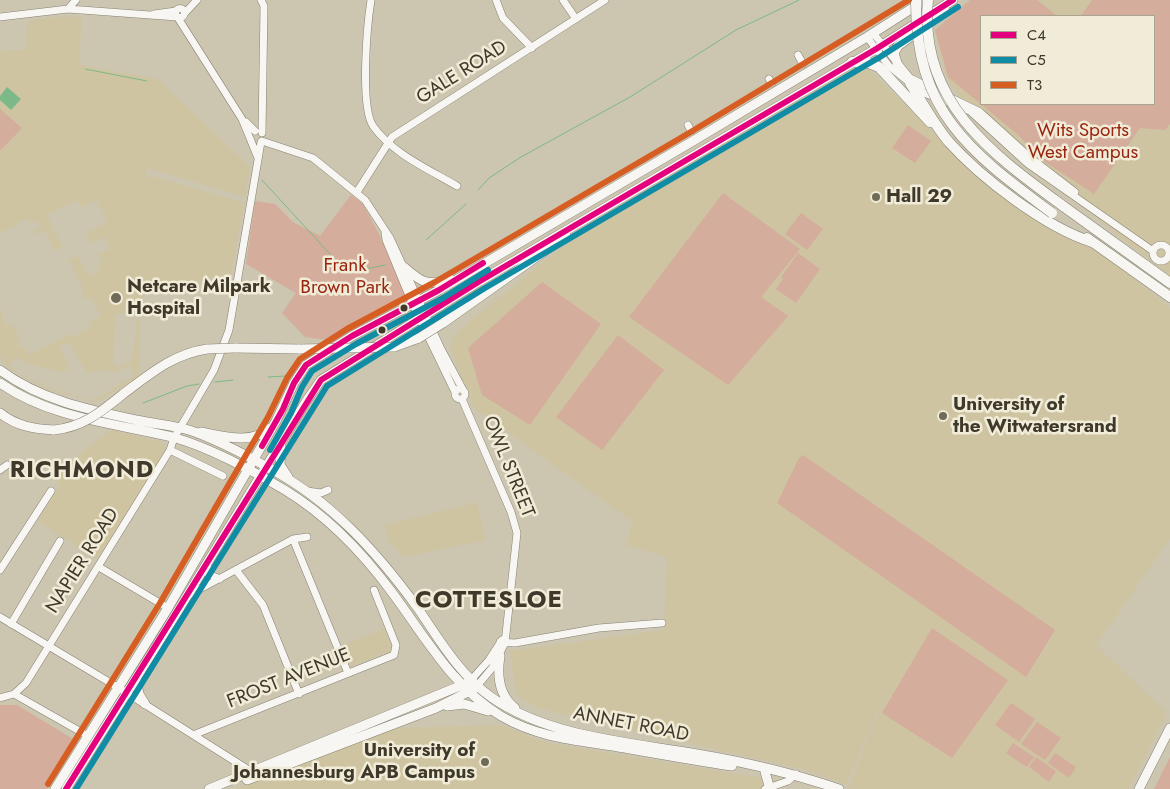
<!DOCTYPE html>
<style>
body{margin:0}
#map{position:relative;width:1170px;height:789px;overflow:hidden;background:#ccc5b0;font-family:Jost,sans-serif}
canvas{display:block}
.legend{position:absolute;left:980px;top:15px;width:175px;height:90px;box-sizing:border-box;background:#f1ecd8;border:1px solid #a9a492;margin:0;padding:6px 9px;list-style:none;font-size:15px;color:#3e392a}
.legend li{display:flex;align-items:center;gap:10px;height:25px}
.legend b{width:25px;border:1px solid #a9a492}
</style>
<div id="map">
<canvas width="1170" height="789"></canvas>
<ul class="legend">
<li><b style="height:6px;background:#e5007d"></b>C4</li>
<li><b style="height:6px;background:#108da5"></b>C5</li>
<li><b style="height:6px;background:#d75e23"></b>T3</li>
</ul>
</div>
<script>
const ctx = document.querySelector('canvas').getContext('2d');
ctx.lineJoin = 'round';
function fillPath(path, color) {
  ctx.fillStyle = color;
  ctx.fill(path, 'evenodd');
}
function trace(path, color, width, dash) {
  ctx.strokeStyle = color;
  ctx.lineWidth = width;
  ctx.lineCap = dash ? 'butt' : 'round';
  ctx.setLineDash(dash || []);
  ctx.stroke(path);
}
function write(font, color, halo, rows, align = 'center') {
  ctx.font = font + ' Jost,sans-serif';
  ctx.lineWidth = 5;
  ctx.setLineDash([]);
  ctx.textBaseline = 'middle';
  ctx.strokeStyle = halo;
  ctx.fillStyle = color;
  for (const [text, x, y, turn = 0] of rows) {
    ctx.save();
    ctx.translate(x, y);
    ctx.rotate((+turn || 0) * Math.PI / 180);
    ctx.textAlign = isNaN(turn) ? turn : align;
    if (halo) ctx.strokeText(text, 0, 0);
    ctx.fillText(text, 0, 0);
    ctx.restore();
  }
}
fillPath(new Path2D(`
 M970 0H1170V276L982 128 947 79 935 30ZM981 16H1154V104H981Z
 M58 17H82L79 65 158 79 250 167 245 197 147 168V180L152 176 244 203 231 275 141 291 139 377 97 402 48 390 11 370 0 356V308L6 326 12 324 20 339 16 341 20 348 24 346 29 355 70 334 72 337 90 328 88 323 101 316 91 297 85 300 81 292 84 290 69 260 78 256 89 276 99 270 97 267 102 264 98 255 110 249 104 237 91 243 86 234 107 221 96 200 81 207 77 200 47 215 63 247 55 251 44 230 34 235 32 232 40 227 37 221 31 224 27 219 0 233V53L4 50H26L27 21ZM138 313 132 361 117 367 113 364 116 314ZM69 342 87 373 109 370 113 373 130 366 135 375 101 396 91 400 51 389 22 375 9 366 17 357 28 364 62 372 70 368 60 347Z
 M853 67 869 69 977 176 1108 258 1170 308V539L1096 645 1167 713 1129 789H848L894 673 846 785 806 770 540 709 516 695 510 651 664 630 667 557 625 545 633 522 473 407 450 347 457 332 543 262 625 201Z
 M112 430 161 442 167 448 98 560 38 521 60 484 53 479 61 468Z
 M477 502 486 540 404 557 389 541 385 525Z
 M384 629 392 650 351 667 342 646Z
 M500 725 548 743 781 781 775 789H236L395 728Z`), '#cfc4a2');
fillPath(new Path2D(`
 M970 0H1037L1057 16H981V104H1154V16H1081L1092 0H1170V124L1165 130 1140 128 1094 194 1045 162 1016 133 948 77 935 30Z
 M0 109 22 128 0 151Z
 M908 125 931 141 915 163 892 148Z
 M723 193 800 249 761 297 788 316 728 385 629 317Z
 M351 195 363 204 411 295 335 341 305 337 282 313 296 293 246 264 255 201 275 204 293 222 320 236Z
 M801 213 823 229 807 250 785 234Z
 M798 253 820 269 796 303 776 289 783 279 781 277Z
 M542 282 601 324 530 425 482 395 468 348Z
 M618 335 664 370 602 450 556 417Z
 M803 455 1055 630 1026 677 777 503 799 458Z
 M932 628 1008 680 952 758 882 713Z
 M1011 703 1035 719 1019 742 995 725Z
 M0 705H17L78 742 47 789H0Z
 M1037 722 1061 738 1045 760 1021 744Z
 M1013 743 1034 757 1027 767 1006 753Z
 M1055 753 1076 767 1069 778 1048 763Z
 M1036 757 1056 771 1049 782 1029 767Z
 M1170 757V789H1154Z`), '#d4ad9c');
fillPath(new Path2D(`
 M7 87 21 99 11 110 0 100V96Z`), '#7cb988');
trace(new Path2D(`
 M85 69 147 81
 M262 180 341 266 365 269 385 265
 M478 190 489 178 521 157 630 97 736 30 799 0
 M426 240 466 204
 M268 377 285 376
 M215 382 233 380
 M143 403 187 386 199 384`), '#7cb988', 1);
const minor = new Path2D(`
 M261 0 264 6 262 133
 M371 0C367 25 360 106 373 126 393 154 428 169 457 186
 M496 0 503 18 532 48
 M563 0 576 19
 M175.5 13a4.5 4.5 0 1 1 9 0a4.5 4.5 0 1 1-9 0Z
 M68 9 76 0
 M185 13 197 0
 M154 14 176 11
 M0 17 68 9 177 17
 M178 18 242 119 258 158
 M873 33 910 78 980 112 1032 159 1075 192
 M867 37 889 66 910 83 924 93 970 111 1028 164 1153 251
 M798 55 803 64
 M769 79 772 83
 M246 122 255 131
 M688 125 691 131
 M262 141 313 158 365 200 390 238 441 349 463 390
 M357 192 392 137 605 0
 M385 233 386 240 412 303 455 392
 M1153 253a8 8 0 1 1 16 0a8 8 0 1 1-16 0Z
 M455 394a5 5 0 1 1 10 0a5 5 0 1 1-10 0Z
 M462 399 511 512 517 533 505 643 492 668 477 686
 M170 450 223 476
 M0 470 7 465
 M307 491 321 493 328 490
 M293 539 348 673
 M207 563 208 574 220 579
 M99 567 168 608
 M0 570 51 491
 M236 570 263 605 299 694
 M187 596 293 539 307 537
 M0 617 119 688 255 774
 M11 624 60 541
 M500 642 515 643 599 628 662 623
 M471 680 489 660 502 640
 M14 694 26 683 170 450 174 438 214 370 229 330 261 142
 M0 698 14 694 88 736
 M193 735 394 655 396 645 374 590
 M765 789 788 781 796 774`);
const major = new Path2D(`
 M898 66 894 53 898 46 945 11
 M404 267C422 283 427 286 450 279
 M443 323 566 236
 M394 347 419 338
 M235 348 300 349
 M0 370C40 400 89 410 136 420 154 424 172 425 189 430 216 439 244 454 269 468 331 501 376 551 417 607 439 639 459 674 491 697 548 737 629 742 697 754 745 762 792 773 839 789
 M0 383C50 418 113 423 172 437 206 446 254 471 285 490 326 515 362 552 391 591 424 635 452 687 501 716 537 737 573 740 613 746 653 753 692 760 732 766
 M123 394C150 374 173 354 207 349
 M0 413C16 426 34 429 54 430
 M201 432C223 436 251 445 270 428
 M281 445 280 465 288 477
 M500 656C497 675 498 695 515 708
 M136 678 139 694 145 704
 M447 706 464 704 488 711
 M765 772 770 789
 M247 780 436 708 474 689
 M55 789 168 608 276 421 294 383 306 365 352 336 439 290 693 141 867 37 925 0
 M66 789 157 645 307 400 321 380 480 281 876 49 953 0
 M209 789 467 683
 M1139 789 1170 728`);
const highway = new Path2D(`
 M852 62H866L879 67 930 122
 M910 83C922 102 934 124 948 141 981 178 1045 227 1092 242
 M1063 206 1170 283
 M1087 238 1170 297`);
trace(minor, '#868171', 8);
trace(major, '#868171', 10);
trace(highway, '#868171', 11);
trace(minor, '#f7f6f3', 7);
trace(major, '#f7f6f3', 9);
trace(highway, '#f7f6f3', 10);
const majorBridge = new Path2D(`
 M419 338 443 323
 M207 349 235 348
 M300 349 394 347
 M54 430C83 427 101 412 123 394`);
const highwayBridge = new Path2D(`
 M916 0C915 112 970 152 1052 213
 M928 0C918 101 992 154 1063 206`);
trace(majorBridge, '#868171', 10, []);
trace(highwayBridge, '#868171', 11, []);
trace(majorBridge, '#f7f6f3', 9);
trace(highwayBridge, '#f7f6f3', 10);
trace(new Path2D(`
 M262 446 283 409 294 383 306 365 352 336 439 290 483 263
 M66 789 321 380 480 281 876 49 953 0`), '#e5007d', 6);
trace(new Path2D(`
 M270 450 291 413 302 387 312 371 356 344 443 298 488 270
 M76 789 327 386 485 288 880 57 958 7`), '#108da5', 6);
trace(new Path2D(`
 M48 784 160 603 268 417 287 378 300 359 347 329 435 282 689 133 909 0`), '#d75e23', 6);
for (const [x, y, r, color] of [
 [876,197,5,"#706a59"],
 [116,298,6,"#706a59"],
 [404,308,4.5,"#3e392a"],
 [382,330,4.5,"#3e392a"],
 [943,416,5,"#706a59"],
 [485,762,5,"#706a59"]
]) {
  const dot = new Path2D();
  dot.arc(x, y, r, 0, 2 * Math.PI);
  ctx.fillStyle = color;
  ctx.fill(dot);
  trace(dot, '#f1ecd8', 2);
}
write('19px', '#3e392a', '#f1ecd8', [
 ["GALE ROAD",462,73,-32],
 ["OWL STREET",508,467,68],
 ["NAPIER ROAD",83,561,-58],
 ["FROST AVENUE",289,679,-22],
 ["ANNET ROAD",631,725,11]
]);
write('19px', '#992510', '#f1ecd8', [
 ["Wits Sports",1083,131],
 ["West Campus",1083,153],
 ["Frank",345,266],
 ["Brown Park",345,288]
]);
write('bold 19px', '#3e392a', '#f1ecd8', [
 ["Hall 29",886,197],
 ["Netcare Milpark",127,287],
 ["Hospital",127,309],
 ["University of",953,405],
 ["the Witwatersrand",953,427],
 ["University of",475,751,"right"],
 ["Johannesburg APB Campus",475,773,"right"]
], 'left');
ctx.letterSpacing = '1px';
write('bold 24px', '#3e392a', '#f1ecd8', [
 ["RICHMOND",82,471],
 ["COTTESLOE",489,601]
]);
ctx.letterSpacing = '0px';
</script>
